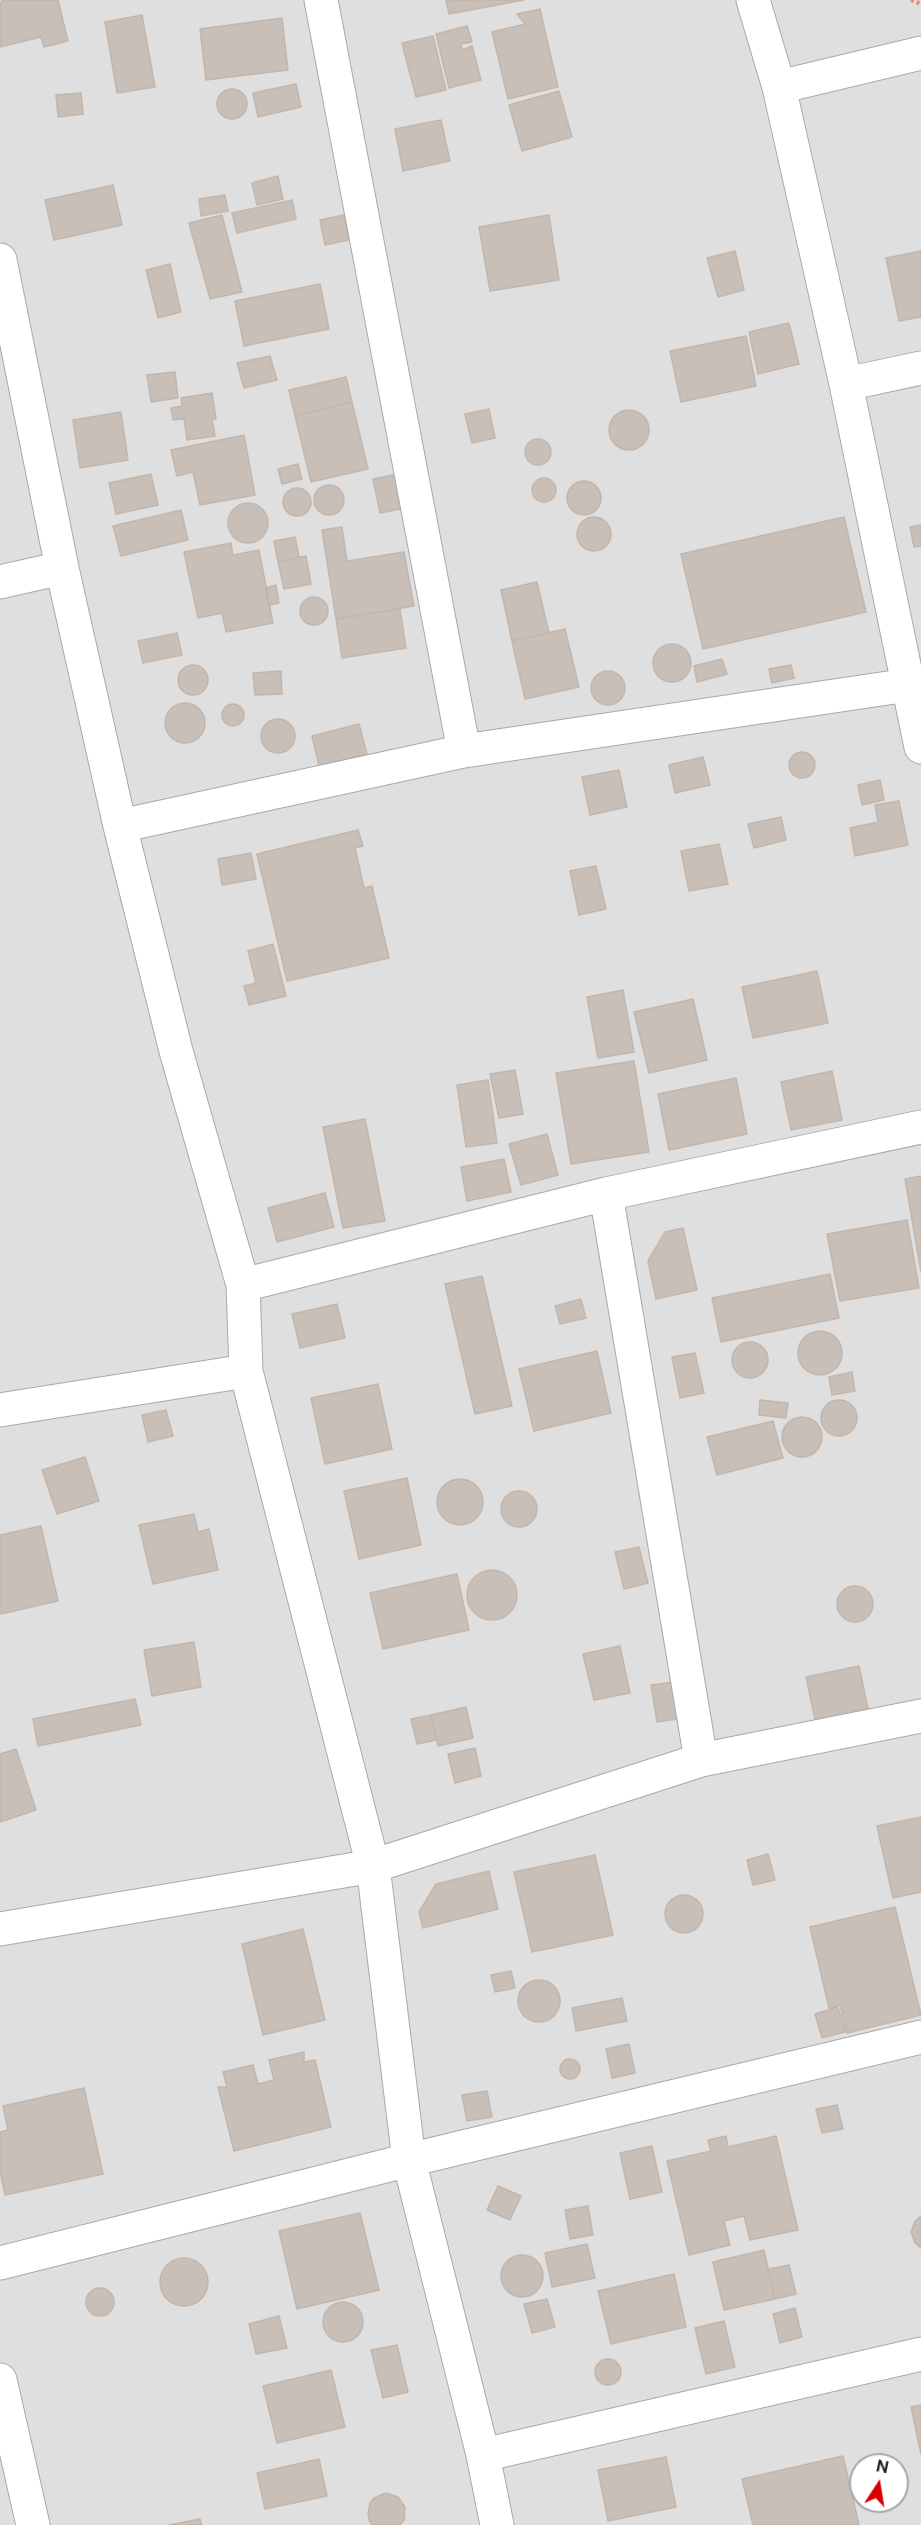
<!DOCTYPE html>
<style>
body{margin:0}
#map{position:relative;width:921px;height:2525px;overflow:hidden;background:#f2efe9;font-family:"Public Sans",sans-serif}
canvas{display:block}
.north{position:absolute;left:849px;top:2453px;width:60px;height:60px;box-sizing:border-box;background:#fff;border:2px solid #a7a7a7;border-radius:50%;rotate:12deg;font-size:16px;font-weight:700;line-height:24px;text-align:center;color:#222}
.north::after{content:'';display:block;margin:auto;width:21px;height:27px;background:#d40000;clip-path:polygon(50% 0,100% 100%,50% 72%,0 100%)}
</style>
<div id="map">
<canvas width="921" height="2525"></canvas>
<div class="north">N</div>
</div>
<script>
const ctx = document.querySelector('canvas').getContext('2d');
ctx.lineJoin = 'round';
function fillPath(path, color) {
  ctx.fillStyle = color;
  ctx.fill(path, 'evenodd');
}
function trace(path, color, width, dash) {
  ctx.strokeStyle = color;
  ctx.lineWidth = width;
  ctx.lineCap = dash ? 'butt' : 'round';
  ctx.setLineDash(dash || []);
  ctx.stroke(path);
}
fillPath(new Path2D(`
 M0 0H921V2525H0ZM861 2465H897V2501H861Z`), '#e0dfdf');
const building = new Path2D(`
 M2 0H58L68 41 44 47 41 37 0 47V5Z
 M446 0H524L449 14Z
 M540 9 558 87 508 99 492 32 525 24 517 14Z
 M142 15 155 87 117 93 105 22Z
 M282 18 288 70 206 80 200 29Z
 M467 26 472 42 461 44 462 50 472 46 481 80 449 88 436 34Z
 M433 36 446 90 416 97 402 43Z
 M296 84 301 107 258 117 253 93Z
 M217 104a15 15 0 1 1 30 0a15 15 0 1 1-30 0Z
 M559 91 572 137 522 151 509 105Z
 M81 93 83 114 58 117 56 95Z
 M441 120 450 161 403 171 395 129Z
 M278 176 283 199 257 205 252 183Z
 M113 185 122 225 54 240 45 200Z
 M225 195 228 211 201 216 199 199Z
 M292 200 296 219 237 233 232 213Z
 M222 215 242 292 210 299 189 223Z
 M344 215 349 240 325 245 320 220Z
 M549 215 559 280 490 291 479 227Z
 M735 251 744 290 718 297 707 258Z
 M921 251V317L899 321 886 258Z
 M170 264 181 312 158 318 146 270Z
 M320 284 329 329 244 346 235 301Z
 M789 323 799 364 758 374 749 332Z
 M746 336 756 386 681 402 670 351Z
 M270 356 277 380 244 388 237 363Z
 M175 372 178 398 151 402 147 375Z
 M346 377 352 402 295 416 289 390Z
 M212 393 216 419H212L215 436 187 440 184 419 173 420 171 408 182 406 181 398Z
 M352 402 368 469 311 482 295 416Z
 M489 409 495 438 472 443 465 414Z
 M609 430a20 20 0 1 1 40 0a20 20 0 1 1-40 0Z
 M121 412 128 460 80 468 73 420Z
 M244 435 255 495 200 505 193 472 177 476 171 450Z
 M525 452a13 13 0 1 1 26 0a13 13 0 1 1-26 0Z
 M298 464 302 479 282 484 278 469Z
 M404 473 411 507 380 513 373 479Z
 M151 474 158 505 116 514 109 483Z
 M532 490a12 12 0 1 1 24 0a12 12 0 1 1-24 0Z
 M567 498a17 17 0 1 1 34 0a17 17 0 1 1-34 0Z
 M314 500a15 15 0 1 1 30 0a15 15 0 1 1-30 0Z
 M283 502a14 14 0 1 1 28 0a14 14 0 1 1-28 0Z
 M228 523a20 20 0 1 1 40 0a20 20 0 1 1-40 0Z
 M181 510 188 540 121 556 113 526Z
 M844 517 866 612 703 649 681 554Z
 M577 534a17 17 0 1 1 34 0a17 17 0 1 1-34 0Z
 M921 525V546L914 547 910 527Z
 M342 527 347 561 404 552 414 606 336 619 322 530Z
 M295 537 299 557 278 562 274 541Z
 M231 543 233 555 259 550 273 623 226 632 222 613 198 618 184 552Z
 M306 556 311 584 284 589 278 562Z
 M537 582 549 633 512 641 501 590Z
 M276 585 279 603 269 605 265 588Z
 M300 611a14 14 0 1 1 28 0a14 14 0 1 1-28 0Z
 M400 609 406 648 342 658 336 619Z
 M565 629 579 687 525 699 512 641Z
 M177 633 182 655 143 663 138 641Z
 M653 663a19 19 0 1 1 38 0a19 19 0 1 1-38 0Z
 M722 659 727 674 697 682 694 666Z
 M178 680a15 15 0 1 1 30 0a15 15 0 1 1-30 0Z
 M791 665 794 678 772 683 769 669Z
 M281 671 282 694 255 695 253 673Z
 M591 688a17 17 0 1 1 34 0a17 17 0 1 1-34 0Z
 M165 723a20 20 0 1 1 40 0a20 20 0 1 1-40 0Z
 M222 715a11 11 0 1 1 22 0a11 11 0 1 1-22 0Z
 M261 736a17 17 0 1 1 34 0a17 17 0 1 1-34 0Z
 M359 724 367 754 319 766 312 736Z
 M789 765a13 13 0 1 1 26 0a13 13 0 1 1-26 0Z
 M703 757 710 785 675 793 669 765Z
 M619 770 627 807 590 815 582 777Z
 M880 780 884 800 862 805 858 785Z
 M899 801 908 845 855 856 850 828 878 822 875 805Z
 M781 817 786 840 754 848 748 824Z
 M358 830 363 846 355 848 364 888 372 886 389 958 287 981 257 854Z
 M719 844 728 884 689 891 681 851Z
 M251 853 256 879 222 885 218 859Z
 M596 866 606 909 579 915 570 871Z
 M273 944 286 996 249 1005 244 986 256 983 248 951Z
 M817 971 828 1023 753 1038 742 987Z
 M623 990 634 1052 598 1058 587 997Z
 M693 999 707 1060 649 1073 634 1012Z
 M634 1061 649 1152 571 1164 556 1073Z
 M515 1070 523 1114 499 1118 490 1074Z
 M832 1071 842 1120 791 1130 781 1082Z
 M736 1078 747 1134 669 1150 658 1094Z
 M488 1080 497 1143 466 1147 457 1085Z
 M365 1119 385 1221 343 1228 323 1127Z
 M547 1134 558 1175 521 1185 509 1144Z
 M504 1159 511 1192 467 1201 461 1167Z
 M921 1176V1272L905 1179Z
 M325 1193 334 1227 277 1242 268 1208Z
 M907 1220 919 1288 840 1301 827 1234Z
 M683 1228 697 1290 656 1299 648 1261 665 1232Z
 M830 1274 839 1318 721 1342 712 1298Z
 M482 1276 512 1406 475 1414 445 1284Z
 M581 1299 586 1318 560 1324 555 1306Z
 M337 1304 345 1338 300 1348 292 1314Z
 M798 1353a22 22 0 1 1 44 0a22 22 0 1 1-44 0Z
 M732 1360a18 18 0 1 1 36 0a18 18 0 1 1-36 0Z
 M597 1351 611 1413 534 1431 519 1369Z
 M695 1353 704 1393 680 1398 672 1357Z
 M852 1372 855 1391 832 1395 829 1377Z
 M378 1384 392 1449 325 1464 311 1398Z
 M821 1418a18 18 0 1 1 36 0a18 18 0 1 1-36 0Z
 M760 1400 788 1403 786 1418 759 1415Z
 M166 1410 173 1436 148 1442 142 1415Z
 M782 1437a20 20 0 1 1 40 0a20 20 0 1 1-40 0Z
 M773 1421 783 1458 717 1475 707 1437Z
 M85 1457 99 1501 57 1514 42 1470Z
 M407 1478 421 1545 359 1559 344 1491Z
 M437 1502a23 23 0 1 1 46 0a23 23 0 1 1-46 0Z
 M501 1509a18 18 0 1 1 36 0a18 18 0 1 1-36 0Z
 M194 1514 198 1532 209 1529 218 1570 153 1584 139 1525Z
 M41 1526 58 1601 1 1614 0 1535Z
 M639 1547 648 1583 624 1589 615 1552Z
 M467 1595a25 25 0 1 1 50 0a25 25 0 1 1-50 0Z
 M457 1574 469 1630 383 1649 370 1593Z
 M837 1604a18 18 0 1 1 36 0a18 18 0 1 1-36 0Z
 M194 1642 201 1687 152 1696 144 1650Z
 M620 1646 630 1693 594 1700 583 1654Z
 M859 1666 870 1718 817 1729 806 1677Z
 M673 1682 678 1719 657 1722 651 1685Z
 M135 1699 141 1725 38 1746 33 1719Z
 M466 1707 473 1738 438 1746 431 1715Z
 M431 1715 437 1740 417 1744 411 1719Z
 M475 1748 481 1776 455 1783 448 1754Z
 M16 1749 36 1810 0 1822V1754Z
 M921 1817V1892L893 1898 877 1826Z
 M768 1854 775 1880 753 1885 747 1860Z
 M595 1855 613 1935 532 1952 514 1872Z
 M489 1871 498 1909 423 1928 419 1912 436 1884Z
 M665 1914a19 19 0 1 1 38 0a19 19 0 1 1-38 0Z
 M895 1907 921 2015 847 2033 840 2005 829 2008 810 1927Z
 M303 1929 325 2020 263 2035 242 1944Z
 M511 1971 515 1988 495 1992 491 1975Z
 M518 2001a21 21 0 1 1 42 0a21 21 0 1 1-42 0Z
 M622 1998 627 2021 576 2031 572 2008Z
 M838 2007 845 2032 822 2038 815 2014Z
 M629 2044 635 2073 612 2078 606 2049Z
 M304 2052V2062L315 2060 331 2127 234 2151 218 2087H227L223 2072 253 2065 258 2084 274 2080 269 2060Z
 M560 2069a10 10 0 1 1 20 0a10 10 0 1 1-20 0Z
 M84 2088 103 2174 5 2195 0 2171V2132L8 2130 3 2106Z
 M487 2091 492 2117 467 2121 462 2095Z
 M837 2105 843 2129 822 2133 816 2109Z
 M726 2136 728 2147 776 2136 798 2230 750 2240 744 2216 724 2221 730 2245 689 2255 667 2161 711 2151 708 2140Z
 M652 2146 662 2192 630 2199 620 2153Z
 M498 2186 521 2196 510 2220 487 2210Z
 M588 2206 593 2235 570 2239 565 2210Z
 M360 2213 379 2290 297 2309 279 2231Z
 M921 2216V2248L915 2243 911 2232 915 2221Z
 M587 2244 595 2278 552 2287 545 2253Z
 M764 2250 775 2299 724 2310 713 2262Z
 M501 2276a21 21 0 1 1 42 0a21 21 0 1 1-42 0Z
 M160 2282a24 24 0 1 1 48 0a24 24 0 1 1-48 0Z
 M789 2265 796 2294 775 2299 768 2269Z
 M674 2274 686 2327 611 2344 598 2291Z
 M86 2302a14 14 0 1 1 28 0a14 14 0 1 1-28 0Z
 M547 2299 555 2327 532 2333 524 2304Z
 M323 2322a20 20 0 1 1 40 0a20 20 0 1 1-40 0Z
 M795 2308 802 2337 780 2343 773 2314Z
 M279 2316 287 2348 256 2354 249 2324Z
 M724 2321 735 2367 706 2374 695 2328Z
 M397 2345 408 2392 383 2398 371 2350Z
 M595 2372a13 13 0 1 1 26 0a13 13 0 1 1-26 0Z
 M331 2370 345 2427 277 2443 263 2386Z
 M921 2405V2454L911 2407Z
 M843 2456 859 2525H753L742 2479Z
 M666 2457 676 2507 608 2521 598 2470Z
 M319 2459 327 2496 265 2509 257 2473Z
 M386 2493 398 2497 405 2507 404 2520 400 2525H372L369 2520 368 2514 370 2503 374 2498Z
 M200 2519 202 2525H169Z`);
fillPath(building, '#c7bfb8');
trace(building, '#c4b6ab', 1.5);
const street = new Path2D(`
 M321 0 464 751
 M753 0 779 87 846 384 921 747
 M779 87 921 53
 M0 260 62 568 120 826 176 1051 243 1285 246 1371 373 1866 409 2160 483 2455 497 2525
 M846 384 921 368
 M0 582 62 568
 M120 826 464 751 908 685
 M606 1194 701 1760
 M243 1285 606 1194 921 1127
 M0 1410 246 1371
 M0 1929 373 1866 701 1760 921 1716
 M0 2263 409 2160 921 2037
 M0 2380 33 2525
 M483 2455 921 2354`);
trace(street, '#a9a9a9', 35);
trace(new Path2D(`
 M911 0 921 4`), '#fa8072', 4, [3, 3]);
trace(street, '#fff', 33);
</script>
